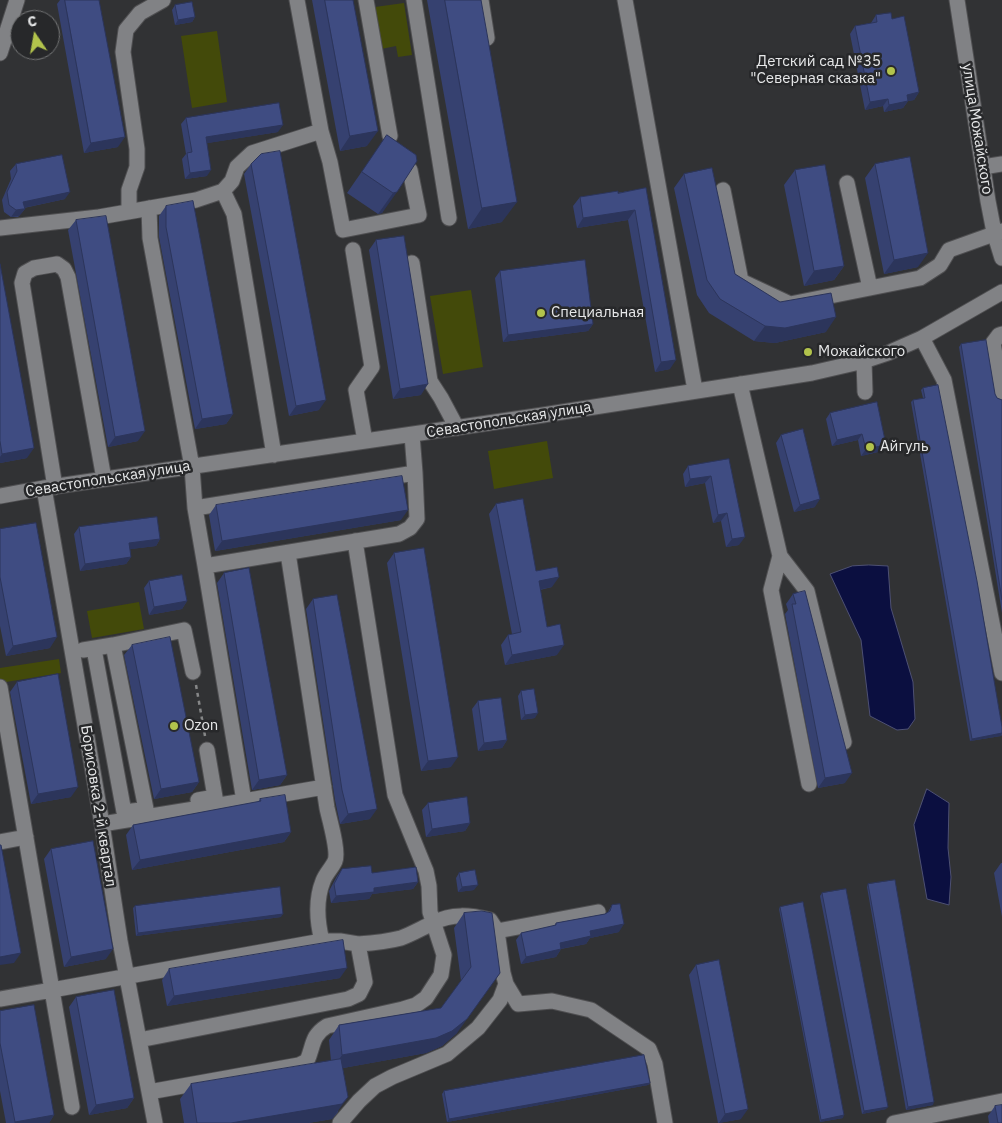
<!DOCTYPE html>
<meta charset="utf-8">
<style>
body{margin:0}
#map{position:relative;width:1002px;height:1123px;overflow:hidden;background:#313234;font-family:"IBM Plex Sans",sans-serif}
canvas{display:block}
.north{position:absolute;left:10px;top:10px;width:50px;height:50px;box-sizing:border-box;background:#27282a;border:1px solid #747576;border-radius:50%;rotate:348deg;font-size:14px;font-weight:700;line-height:20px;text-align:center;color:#e7e8e9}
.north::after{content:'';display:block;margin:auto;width:18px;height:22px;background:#b2c34c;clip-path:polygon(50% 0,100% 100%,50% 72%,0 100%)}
</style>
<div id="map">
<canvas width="1002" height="1123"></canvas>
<div class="north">С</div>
</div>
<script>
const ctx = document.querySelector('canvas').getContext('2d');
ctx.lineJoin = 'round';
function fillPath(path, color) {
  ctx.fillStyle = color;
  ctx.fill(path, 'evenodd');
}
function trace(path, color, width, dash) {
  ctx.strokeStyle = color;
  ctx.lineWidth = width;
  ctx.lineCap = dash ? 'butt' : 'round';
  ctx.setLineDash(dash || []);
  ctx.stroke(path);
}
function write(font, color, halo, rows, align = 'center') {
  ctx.font = font + ' "IBM Plex Sans",sans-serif';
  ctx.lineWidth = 5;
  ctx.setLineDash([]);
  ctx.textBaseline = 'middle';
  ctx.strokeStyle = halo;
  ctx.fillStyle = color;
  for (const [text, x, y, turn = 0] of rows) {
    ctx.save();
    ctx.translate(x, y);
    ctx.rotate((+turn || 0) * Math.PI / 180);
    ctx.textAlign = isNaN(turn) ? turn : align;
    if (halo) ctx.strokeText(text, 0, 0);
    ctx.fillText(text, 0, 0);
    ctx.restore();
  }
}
fillPath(new Path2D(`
 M404 3 412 55 398 57 396 46 381 49 375 7Z
 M217 31 227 102 192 108 181 36Z
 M471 290 483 367 443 374 430 296Z
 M547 441 553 478 494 489 488 451Z
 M139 602 144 629 92 638 87 611Z
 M59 659 61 673 0 683V668Z`), '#434a0a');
const water = new Path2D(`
 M869 565 888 566 891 608 913 682 915 719 908 729 897 730 870 716 861 640 830 574 852 566Z
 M927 789 949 803 948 848 951 877 949 905 927 899 914 825Z`);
fillPath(water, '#0b0f40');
trace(water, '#4d5073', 1);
const minor = new Path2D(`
 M297 0 321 131 330 162 343 230 419 215 410 170
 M366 0 390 136
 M414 0 449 218
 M481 0 487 38
 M625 0 695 390
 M957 0 988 201 994 232 1002 258
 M0 53 17 0
 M983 167 1002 164
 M847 183 870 288
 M723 190 741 281 790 304 920 278 940 265 949 250 1002 231
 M223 191 234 214 274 455
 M149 208 150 238 192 467 195 508 415 473 412 435
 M129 211V190L137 167V149L123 52 126 30 140 13 163 0
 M0 228 99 217 196 200 223 191 232 181 237 167 252 153 321 131
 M353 250 372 367 356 390 365 441
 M412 263 430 381 441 398 457 428
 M1002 334 999 335 993 343 1002 394
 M922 338 944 380 1002 673
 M864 361 865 392
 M740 384 780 556 807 591 844 742
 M55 487 22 283 25 273 34 268 57 264 64 269 68 277 104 479
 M44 488 102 824 120 941 155 1123
 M0 496 44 488 543 415 812 373 864 361 888 353 922 338 1002 292
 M195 508 205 566 399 534 410 528 417 519 415 473
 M288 553 327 808C329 818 339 851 335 861 332 868 326 873 323 881 315 901 317 921 322 941
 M780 556 771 590 809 784
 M113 645 184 630 193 672
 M94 649 124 812 141 810
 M83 650 113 645 146 809
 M0 687 52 990 0 999
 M198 800 215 797 207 750
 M244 801 324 787
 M102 824 244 801 205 566
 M0 842 26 837
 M497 931 503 973 506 984 518 1004 552 1001 591 1010 649 1049 655 1064 665 1123
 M139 1040 348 999 359 994 365 982 358 944C373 943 386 942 401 938 412 934 422 928 433 923 452 913 470 915 490 920L497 931 598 912
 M149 1092 299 1065 307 1061C314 1045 311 1036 327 1026L403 1009 416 1005 426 998 441 975 444 955 430 912 429 886 426 871 395 795 355 541
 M72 1107 52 990 322 941H340L358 944
 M340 1123 359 1101 375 1086 392 1077 447 1054 478 1028 500 1000 506 984
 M894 1123 1002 1101`);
trace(minor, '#4f4f51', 17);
trace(new Path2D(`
 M196 685 205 736`), '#868788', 2.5, [4, 4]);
trace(minor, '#818285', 15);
fillPath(new Path2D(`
 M60 0H99L118 147 84 153 57 4Z
 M312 0H353L367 146 340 151Z
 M427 0H481L502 222 468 229Z
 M175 5 195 17 192 22 175 25 172 10Z
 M876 15 892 19 919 92 914 100 908 101 903 108 884 112 883 106 865 110 850 34 855 26 871 23Z
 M186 118 278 132 207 143V176L185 179 182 159 186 154 181 124Z
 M387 135 416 155 382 213 378 214 347 193Z
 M16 164 65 199 24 208 25 209 19 216 18 217H11L4 212 2 200 11 179 10 171Z
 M251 164 319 410 289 416 244 174Z
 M875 164 918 267 884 274 865 178Z
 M795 170 844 266 834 280 804 286 784 185Z
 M684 174 735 274 826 332 775 343 754 341 709 313 697 295 674 188Z
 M646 188 670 369 655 372 628 220 577 228 573 206 580 197 618 193Z
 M166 206 233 414 226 424 195 429 159 237V216Z
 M76 220 138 441 108 447 68 230Z
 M376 240 421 395 393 399 369 250Z
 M0 264 27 458 0 463Z
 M500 271 593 324 588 331 503 342 495 278Z
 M961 344 997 398 1002 400V613L959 347Z
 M923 388 1002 727V735L1001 736 970 741 911 402 913 400 923 398 921 390Z
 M830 413 886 445 882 451 861 456 858 440 832 446 826 419Z
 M781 435 815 507 794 512 776 443Z
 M729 459 739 545 726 547 721 521 713 523 705 483 685 487 683 474 688 466Z
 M496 504 536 571 552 587 540 590 547 627 557 655 505 665 501 645 508 635 512 634 489 514Z
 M216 505 401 520 215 551 209 515Z
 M79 527 160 539 156 546 130 549 131 557 126 564 80 571 74 534Z
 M0 529 50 648 6 656 0 626Z
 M394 553 451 767 421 771 387 563Z
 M224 573 287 775 280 785 252 790 217 583Z
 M149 581 187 601 182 609 149 615 144 588Z
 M793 594 845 783 818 788 785 614 788 610 786 604Z
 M313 599 370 819 340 824 335 800 306 609Z
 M132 645 199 782 192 792 154 799 124 655Z
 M17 682 71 797 31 804 10 692Z
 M521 691 535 718 521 720 518 696Z
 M478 701 507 740 502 748 478 751 472 709Z
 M260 799 291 832 284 842 132 870 126 835 133 825 258 802Z
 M428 803 470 823 465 831 426 837 422 810Z
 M51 849 106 959 64 967 44 859Z
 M1001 863H1002V917L994 873Z
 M342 869 372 873 418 882 413 889 372 894 369 899 331 903 329 891 337 876Z
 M459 873 474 890 458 892 456 878Z
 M868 884 933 1105 906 1110 867 887Z
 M822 893 886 1109 862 1114 820 896Z
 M612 905 619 932 590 938 586 944 561 949 556 957 521 964 516 940 521 933 554 926 556 923 605 914 608 912Z
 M135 906 281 917 136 936 133 908Z
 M780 907 843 1118 820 1122 779 909Z
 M464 913H492L457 1033 442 1046 426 1053 343 1068 338 1112 332 1119 308 1123H184L180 1099 191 1084 331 1061 329 1040 339 1025 441 1008 461 981 454 928Z
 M696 965 741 1119 718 1123 689 975Z
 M169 969 340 978 167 1006 162 980Z
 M76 997 134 1098 127 1108 89 1115 69 1007Z
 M0 1011 54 1115 49 1123H6L0 1091Z
 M650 1083 648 1085 447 1122 442 1094 444 1091Z
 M995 1106 1002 1123H989L988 1116Z`), '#364170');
fillPath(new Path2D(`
 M195 17 192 22 175 25 178 20Z
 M919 92 914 100 908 101 903 108 884 112 889 105 907 95Z
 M888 99 883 106 865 110 870 102Z
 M283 125 278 132 202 144 206 137Z
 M378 131 367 146 340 151 350 136Z
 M125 137 118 147 84 153 91 143Z
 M211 170 207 176 185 179 190 173Z
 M70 192 65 199 18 209 23 202Z
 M397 192 382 213 378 214 393 193Z
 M517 202 502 222 468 229 482 208Z
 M25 209 19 216 11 217 16 210Z
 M635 210 628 220 577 228 583 218Z
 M928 253 918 267 884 274 894 260Z
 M844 266 834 280 804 286 814 271Z
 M836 317 826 332 775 343 754 341 765 326Z
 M593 324 588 331 503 342 508 335Z
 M676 360 670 369 655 372 661 362Z
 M428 384 421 395 393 399 400 389Z
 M326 400 319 410 289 416 296 406Z
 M233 414 226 424 195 429 202 419Z
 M145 431 138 441 108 447 115 437Z
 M862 434 858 440 832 446 837 440Z
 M886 445 882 451 861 456 866 449Z
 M34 448 27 458 0 463V457L2 454Z
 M711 476 705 483 685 487 690 479Z
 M820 499 815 507 794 512 800 505Z
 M408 510 401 520 215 551 222 541Z
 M727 513 721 521 713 523 718 515Z
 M745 537 739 545 726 547 732 539Z
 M160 539 156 546 124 550 129 543Z
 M131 557 126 564 80 571 85 564Z
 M559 577 552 587 532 591 539 581Z
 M187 601 182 609 149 615 154 607Z
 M57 637 50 648 6 656 13 646Z
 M564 645 557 655 505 665 512 655Z
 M538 713 535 718 521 720 525 715Z
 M1002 733 1001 736 970 741 972 739Z
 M507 740 502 748 478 751 484 743Z
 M458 757 451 767 421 771 428 761Z
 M852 773 845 783 818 788 825 778Z
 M287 775 280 785 252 790 259 780Z
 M199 782 192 792 154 799 161 789Z
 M78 787 71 797 31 804 38 794Z
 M377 809 370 819 340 824 348 814Z
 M470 823 465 831 426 837 432 829Z
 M291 832 284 842 132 870 140 860Z
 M418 882 413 889 372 894 369 899 331 903 336 896 374 888Z
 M478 885 474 890 458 892 462 887Z
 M283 914 281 917 136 936 138 933Z
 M624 924 619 932 590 938 586 944 554 950 560 943 590 931Z
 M113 949 106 959 64 967 71 957Z
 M561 949 556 957 521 964 526 957Z
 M21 953 14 963 0 965V957Z
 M347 968 340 978 167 1006 174 996Z
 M500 973 457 1033 442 1046 426 1053 332 1070 342 1055 436 1038Z
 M650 1083 648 1085 447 1122 449 1119Z
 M348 1097 332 1119 308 1123H231Z
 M134 1098 127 1108 89 1115 96 1105Z
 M934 1102 933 1105 906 1110 908 1107Z
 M888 1107 886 1109 862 1114 864 1111Z
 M748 1109 741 1119 719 1123 725 1114Z
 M54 1115 49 1123H14L15 1122Z
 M844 1115 843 1118 820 1122 821 1120Z`), '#2c355b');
const building = new Path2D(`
 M65 0H99L125 137 91 143Z
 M325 0H353L378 131 350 136Z
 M445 0H481L517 202 482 208Z
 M192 2 195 17 178 20 175 5Z
 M891 13 892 19 904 16 919 92 907 95 908 101 889 105 888 99 870 102 855 26 877 22 876 15Z
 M279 103 283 125 206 137 211 170 190 173 187 153 192 152 186 118Z
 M387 135 416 155 417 161 397 192 393 193 362 172Z
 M280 151 326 400 296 406 251 164 261 154Z
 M62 155 70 192 23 202 25 209H23L16 210 9 205 7 192 17 171 16 164Z
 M910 157 928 253 894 260 875 164Z
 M825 165 844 266 814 271 795 170Z
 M712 168 735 274 780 302 831 293 836 317 785 328 765 326 720 299 707 280 684 174Z
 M646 188 676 360 661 362 635 210 583 218 580 197 618 191V193Z
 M193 201 233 414 202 419 166 227V206Z
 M106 216 145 431 115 437 76 220Z
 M404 236 428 384 400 389 376 240Z
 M585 260 593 324 508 335 500 271Z
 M0 264 34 448 2 454 0 441Z
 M986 340 995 394 997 398 1002 400V600L961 344Z
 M938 385 977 581 1002 727V733L972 739 913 400 925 398 923 388Z
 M877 402 886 445 866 449 862 434 837 440 830 413Z
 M803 429 820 499 800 505 781 435Z
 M729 459 745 537 732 539 727 513 718 515 711 476 690 479 688 466Z
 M402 476 408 510 222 541 216 505Z
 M523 499 536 571 557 567 559 577 539 581 547 627 560 624 564 645 512 655 508 635 521 632 496 504Z
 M157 517 160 539 129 543 131 557 85 564 79 527Z
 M36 523 57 637 13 646 0 577V529Z
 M424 548 458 757 428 761 394 553Z
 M249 568 287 775 259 780 224 573Z
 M182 575 187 601 154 607 149 581Z
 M805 591 852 773 825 778 792 604H796L793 594Z
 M337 595 377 809 348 814 342 790 313 599Z
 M170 637 199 782 161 789 132 645Z
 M58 674 78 787 38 794 17 682Z
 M534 689 538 713 525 715 521 691Z
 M501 698 507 740 484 743 478 701Z
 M285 795 291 832 140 860 133 825 261 801 260 799Z
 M467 797 470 823 432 829 428 803Z
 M93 841 113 949 71 957 51 849Z
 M0 845H1L21 953 0 957Z
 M371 866 372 873 416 867 418 882 374 888V892L336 896 334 884 342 869Z
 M475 870 478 885 462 887 459 873Z
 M895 880 934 1102 908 1107 868 884Z
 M280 887 283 914 138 933 135 906Z
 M846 889 888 1107 864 1111 822 893Z
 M803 902 844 1115 821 1120 780 907Z
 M620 904 624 924 590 931 591 936 560 943 561 949 526 957 521 933 556 925V923L605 914 610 911 612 905Z
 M482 911 492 913 500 973 467 1019 452 1031 436 1038 342 1055 339 1025 441 1008 471 967 464 913Z
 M343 940 347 968 174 996 169 969Z
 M719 960 748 1109 725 1114 696 965Z
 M114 990 134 1098 96 1105 76 997Z
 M34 1005 54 1115 15 1122 0 1043V1011Z
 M644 1055 650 1083 449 1119 444 1091Z
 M341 1059 348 1097 342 1104 231 1123H197L191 1084Z
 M1002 1105V1123H998L995 1106Z`);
fillPath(building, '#3f4c82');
trace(building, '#2c355b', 1);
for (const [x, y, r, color] of [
 [891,71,5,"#b2c34c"],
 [541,313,5,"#b2c34c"],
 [808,352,5,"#b2c34c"],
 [870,447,5,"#b2c34c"],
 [174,726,5,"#b2c34c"]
]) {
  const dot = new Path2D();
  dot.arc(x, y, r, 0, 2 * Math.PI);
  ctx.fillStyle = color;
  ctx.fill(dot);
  trace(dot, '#27282a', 2);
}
write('15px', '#e7e8e9', '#27282a', [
 ["Детский сад №35",881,62,"right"],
 ["\"Северная сказка\"",881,79,"right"],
 ["Специальная",551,313],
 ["Можайского",818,352],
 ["Айгуль",880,447],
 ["Ozon",184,726]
], 'left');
write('15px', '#e7e8e9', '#27282a', [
 ["улица Можайского",977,129,81],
 ["Севастопольская улица",509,420,-9],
 ["Севастопольская улица",108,479,-9],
 ["Борисовка 2-й квартал",98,806,81]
]);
</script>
